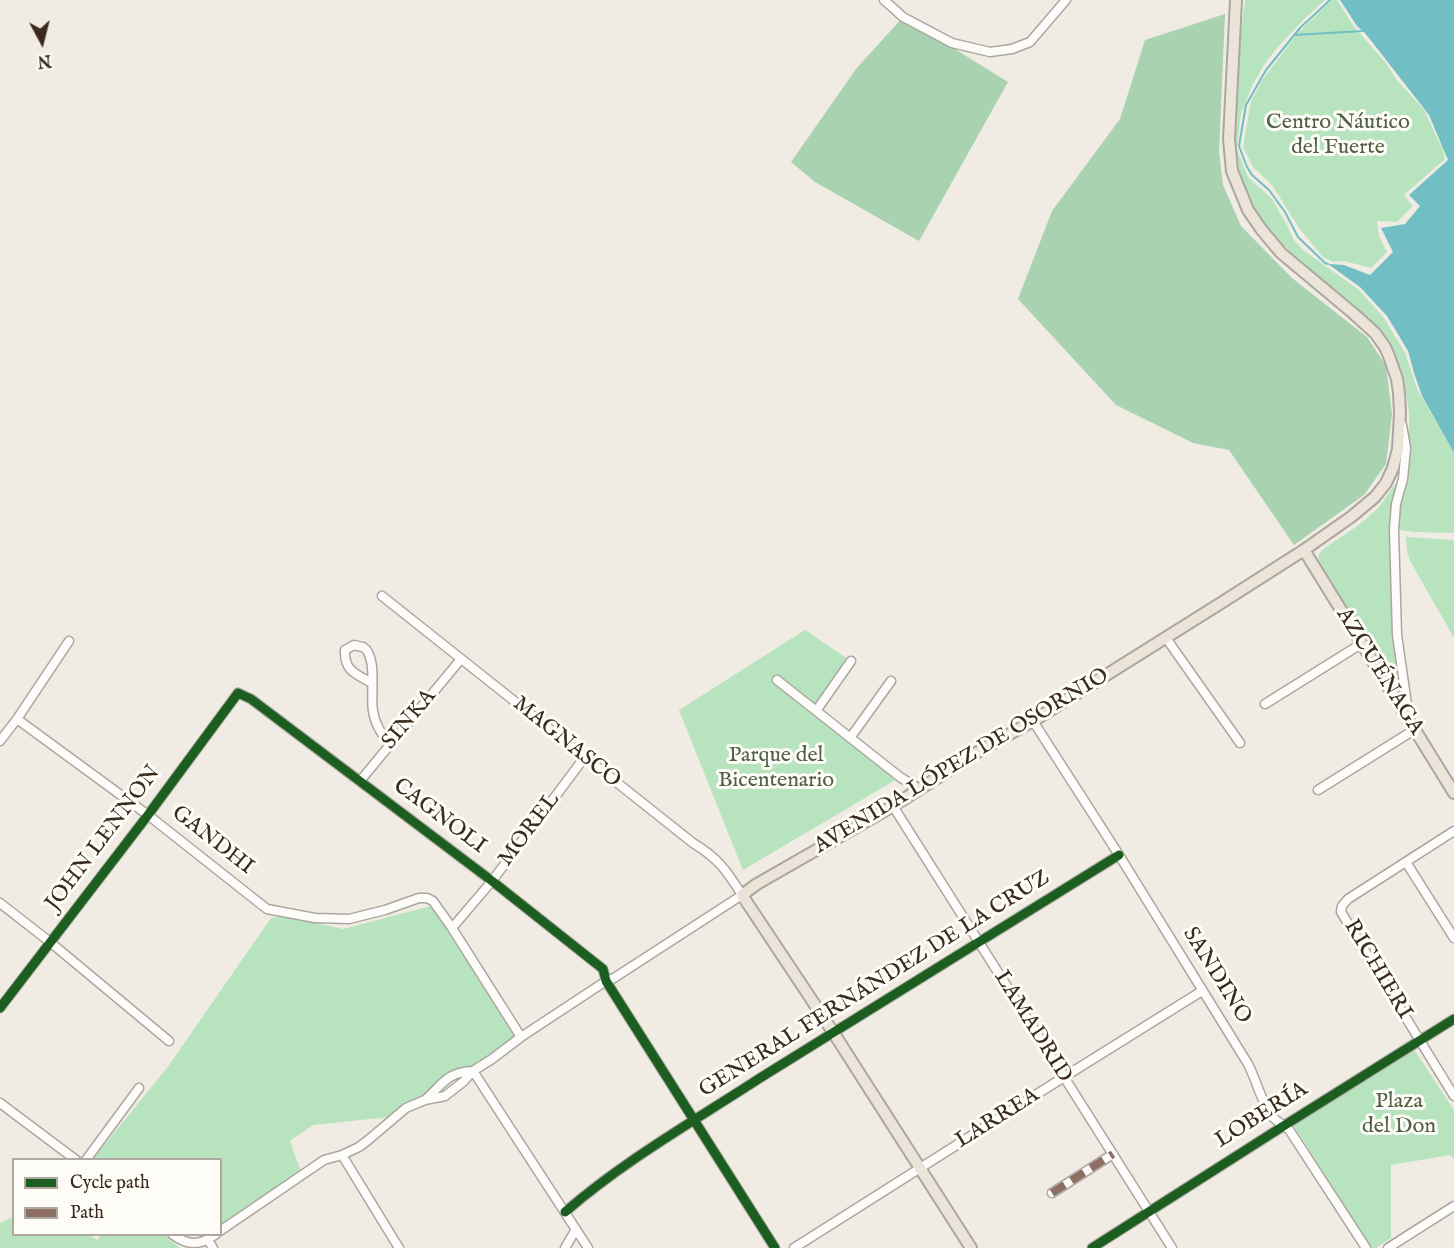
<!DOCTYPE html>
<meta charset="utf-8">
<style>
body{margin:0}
#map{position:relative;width:1454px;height:1248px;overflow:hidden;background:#f0ece3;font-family:"IM FELL English",serif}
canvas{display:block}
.legend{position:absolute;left:12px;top:1158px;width:210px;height:78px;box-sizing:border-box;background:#fdfcf7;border:2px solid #afa8a0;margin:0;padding:8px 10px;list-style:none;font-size:18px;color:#3b2a1e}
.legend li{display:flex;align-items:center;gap:12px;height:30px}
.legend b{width:30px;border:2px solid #afa8a0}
.north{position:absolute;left:12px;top:12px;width:60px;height:60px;-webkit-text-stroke:4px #fdfcf7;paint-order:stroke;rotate:173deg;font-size:16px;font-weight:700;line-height:24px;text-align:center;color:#3b2a1e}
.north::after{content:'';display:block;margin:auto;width:21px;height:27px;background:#3b2a1e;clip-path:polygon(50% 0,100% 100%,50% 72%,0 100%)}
</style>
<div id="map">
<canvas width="1454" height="1248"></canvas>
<ul class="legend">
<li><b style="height:8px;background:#1b5e20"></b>Cycle path</li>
<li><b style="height:8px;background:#8d6e63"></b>Path</li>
</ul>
<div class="north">N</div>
</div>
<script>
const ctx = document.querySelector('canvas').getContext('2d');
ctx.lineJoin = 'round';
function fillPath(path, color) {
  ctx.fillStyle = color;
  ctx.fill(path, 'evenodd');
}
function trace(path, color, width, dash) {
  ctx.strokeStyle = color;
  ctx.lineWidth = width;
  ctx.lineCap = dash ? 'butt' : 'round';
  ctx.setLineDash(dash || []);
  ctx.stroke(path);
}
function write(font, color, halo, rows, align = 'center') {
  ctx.font = font + ' "IM FELL English",serif';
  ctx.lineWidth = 6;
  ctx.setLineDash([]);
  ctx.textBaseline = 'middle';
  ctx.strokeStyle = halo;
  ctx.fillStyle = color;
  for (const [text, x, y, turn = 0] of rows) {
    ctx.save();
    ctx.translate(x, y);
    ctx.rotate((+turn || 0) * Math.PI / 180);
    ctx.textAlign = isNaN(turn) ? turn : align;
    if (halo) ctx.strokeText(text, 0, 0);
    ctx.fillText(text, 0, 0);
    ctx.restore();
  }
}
fillPath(new Path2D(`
 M1245 0H1325L1305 18 1277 48 1264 65 1253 84 1241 114 1237 146 1238 152 1248 177 1272 199 1287 225 1294 240 1303 250 1359 290 1384 318 1405 353 1418 391 1454 453V533L1414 532 1400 530 1399 521 1400 502 1409 448V414L1405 384 1393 348 1378 331 1344 298 1292 254 1268 229 1254 212 1236 169 1232 151 1237 64Z
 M1332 0H1337L1355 28 1386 63 1396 79 1425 111 1436 136 1443 149 1445 159 1404 195 1413 206 1397 222 1377 221 1379 236 1387 252 1371 268 1344 261 1333 262 1323 257 1299 228 1272 185 1253 167 1243 147 1251 101 1263 79 1298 33Z
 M1399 481C1395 528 1389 577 1393 624 1395 652 1402 680 1406 707L1318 563 1319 554 1322 550C1340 537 1360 526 1375 511 1385 502 1389 489 1399 481Z
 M1406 537 1454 540V638L1410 561 1407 551Z
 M805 630 851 661 816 711 897 779 743 870 679 710Z
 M431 906 514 1033V1036L500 1051 474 1066 458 1070 423 1098 390 1117 313 1125 290 1141 301 1172 221 1226 220 1160H92L167 1068 271 918 283 916 343 929Z
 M1413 1048 1454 1110V1160L1451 1155 1391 1165V1238L1376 1248H1370L1293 1124Z
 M13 1217 14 1234 89 1235 97 1240 101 1235H164L180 1248H0V1223Z`), '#b7e4be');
fillPath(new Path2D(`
 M1225 14 1219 152 1223 185 1241 226 1292 278 1367 337 1386 366 1392 414 1386 464 1364 495 1294 545 1229 450 1193 443 1116 405 1018 299 1052 211 1120 119 1145 40Z
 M903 17 1008 82 919 241 815 182 791 162 856 69Z`), '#a8d2b0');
fillPath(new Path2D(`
 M1340 0H1454V453L1422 396 1414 373 1408 351 1387 316 1360 287 1328 264 1344 265 1370 275 1393 252 1381 228 1405 224 1420 206 1409 195 1448 160 1429 115 1365 33 1357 26Z`), '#71bec4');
trace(new Path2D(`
 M1294 35 1363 31
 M1328 264 1325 263 1298 237 1285 212 1269 190 1252 175 1247 167 1239 146 1246 105 1266 70 1300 28 1330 0`), '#71bec4', 2);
const minor = new Path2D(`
 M884 0 903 17 952 43 990 52 1012 49 1030 42 1066 0
 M1402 425 1406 448 1403 479 1396 504 1394 530 1397 635 1409 718
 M1166 638 1240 743
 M777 680 900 777 919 789
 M372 683C356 674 344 671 345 650L354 645C354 645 362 647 363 647 378 656 370 695 373 711 375 725 382 734 390 745
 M1265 704 1361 644
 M816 711 851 661
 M17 719 148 815 267 909 315 918 349 919 385 910 419 898H427L433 901 452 928 521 1037
 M1033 721 1119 855 1248 1064C1256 1079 1262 1104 1272 1116 1276 1122 1285 1125 1290 1131L1366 1248
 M850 738 891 681
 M0 741 17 719 69 641
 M360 781 461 659
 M1318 790 1414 730
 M893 806 1172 1248
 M1454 831 1348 899 1342 906 1341 912 1454 1096
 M1406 862 1454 938
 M0 903 50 942 169 1041
 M452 928 492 881 584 758
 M0 1008 148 815 238 693 251 699 492 881 603 969 606 981 775 1248
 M473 1071 588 1248
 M425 1100C443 1084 447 1072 473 1071
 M0 1103 76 1160
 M342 1155 399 1248
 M86 1160 139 1088
 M1052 1193 1113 1154
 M565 1212C625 1160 694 1121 760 1078 879 1003 999 929 1119 855
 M220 1231 324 1160 342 1155 359 1147 367 1141 406 1108 425 1100 445 1096 463 1082 473 1071 492 1059 521 1037 606 981 614 978 742 895C727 871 718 858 693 843L382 596
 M172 1234C188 1246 200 1246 216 1234
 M208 1240 213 1248
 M565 1248 576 1229
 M794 1248 1064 1077 1202 991
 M1092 1248 1285 1125 1454 1019
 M1388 1248 1454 1206`);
const major = new Path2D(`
 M1304 550 1454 793
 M971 1248 833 1032 742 895 757 884 893 806 976 753 1033 721 1221 603 1304 550 1351 517 1375 497 1386 483 1393 468 1398 449 1400 413 1399 393 1397 379 1389 356 1385 347 1375 333 1354 314 1281 253 1261 229 1248 210 1232 171 1229 139 1236 0`);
trace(minor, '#aba7a0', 11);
trace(major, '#aba7a0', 14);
trace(minor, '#fdfcfb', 8);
trace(major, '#ece4d9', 10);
trace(new Path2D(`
 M1052 1193 1113 1154`), '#8d6e63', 8, [15, 8]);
trace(new Path2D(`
 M0 1008 148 815 238 693 251 699 492 881 603 969 606 981 775 1248
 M565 1212C625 1160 694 1121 760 1078 879 1003 999 929 1119 855
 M1092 1248 1285 1125 1454 1019`), '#1b5e20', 9);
write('22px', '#526045', '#fdfcf7', [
 ["Centro Náutico",1338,123],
 ["del Fuerte",1338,148],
 ["Parque del",776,756],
 ["Bicentenario",776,781],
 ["Plaza",1399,1102],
 ["del Don",1399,1127]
]);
write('22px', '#3b2a1e', '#fdfcf7', [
 ["AZCUÉNAGA",1379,672,58],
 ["SINKA",410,720,-50],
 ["MAGNASCO",566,743,39],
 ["AVENIDA LÓPEZ DE OSORNIO",962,762,-31],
 ["CAGNOLI",439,817,37],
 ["MOREL",530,830,-53],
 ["JOHN LENNON",104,839,-53],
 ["GANDHI",212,841,38],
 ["RICHIERI",1377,970,59],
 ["SANDINO",1216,976,58],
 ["GENERAL FERNÁNDEZ DE LA CRUZ",875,985,-32],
 ["LAMADRID",1032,1027,58],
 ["LOBERÍA",1262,1116,-32],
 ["LARREA",998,1119,-32]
]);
</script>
